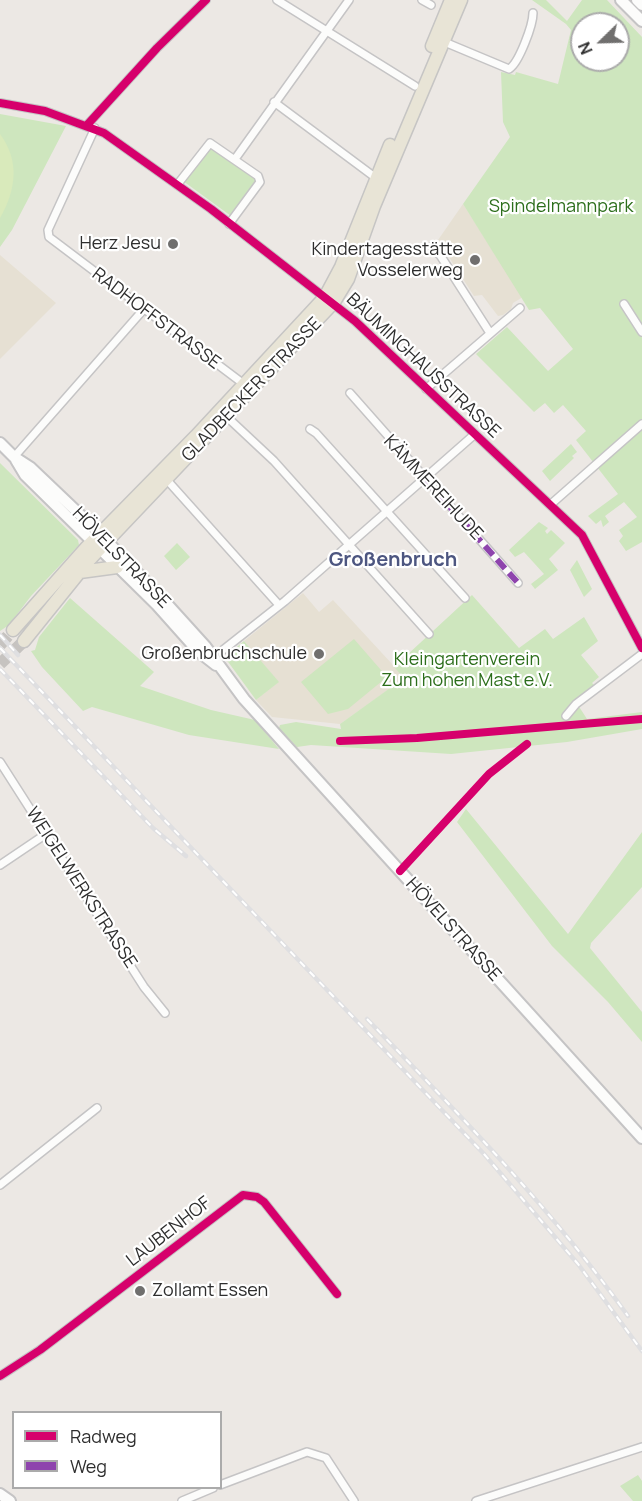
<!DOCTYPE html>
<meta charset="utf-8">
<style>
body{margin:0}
#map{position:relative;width:642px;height:1501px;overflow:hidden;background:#ece8e4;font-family:Manrope,sans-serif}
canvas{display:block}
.legend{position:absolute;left:12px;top:1411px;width:210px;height:78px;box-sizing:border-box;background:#fff;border:2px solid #ababab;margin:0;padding:8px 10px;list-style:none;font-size:18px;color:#2e2e2e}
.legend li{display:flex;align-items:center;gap:12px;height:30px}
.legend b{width:30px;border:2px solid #ababab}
.north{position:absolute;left:570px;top:12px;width:60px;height:60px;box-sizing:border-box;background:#fff;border:2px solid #ababab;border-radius:50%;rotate:247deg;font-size:16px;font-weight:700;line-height:24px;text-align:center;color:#2e2e2e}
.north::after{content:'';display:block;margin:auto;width:21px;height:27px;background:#706f6e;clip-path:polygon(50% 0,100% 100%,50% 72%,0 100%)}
</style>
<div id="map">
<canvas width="642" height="1501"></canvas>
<ul class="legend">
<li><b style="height:8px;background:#d6006c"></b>Radweg</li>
<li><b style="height:8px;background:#8e44ad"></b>Weg</li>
</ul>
<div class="north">N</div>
</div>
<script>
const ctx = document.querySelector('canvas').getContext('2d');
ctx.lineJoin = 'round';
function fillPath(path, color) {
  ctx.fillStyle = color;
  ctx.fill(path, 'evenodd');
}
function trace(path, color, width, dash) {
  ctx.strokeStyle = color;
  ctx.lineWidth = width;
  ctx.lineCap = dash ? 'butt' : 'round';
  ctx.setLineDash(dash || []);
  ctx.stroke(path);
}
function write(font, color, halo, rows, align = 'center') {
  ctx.font = font + ' Manrope,sans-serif';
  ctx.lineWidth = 4.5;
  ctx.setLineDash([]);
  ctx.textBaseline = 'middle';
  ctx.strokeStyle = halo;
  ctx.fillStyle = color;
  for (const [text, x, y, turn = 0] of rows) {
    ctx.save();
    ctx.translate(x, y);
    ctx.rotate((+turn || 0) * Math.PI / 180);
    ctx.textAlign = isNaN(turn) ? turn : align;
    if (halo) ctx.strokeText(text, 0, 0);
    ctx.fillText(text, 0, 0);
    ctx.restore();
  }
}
fillPath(new Path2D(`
 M463 204 523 297 513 303 511 309 503 315 498 316 482 295 474 296 438 240Z
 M0 255 56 303 0 359Z
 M303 593 319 612 333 600 405 678 340 724 272 717 256 700 278 682 244 641Z`), '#e6e0d3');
fillPath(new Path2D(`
 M532 0H546L567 21 582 0H607L642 37V542L626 551 619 541 623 536 619 530 637 517 624 502 605 516 609 522 603 527 601 520 596 524 588 516 618 494 576 440 586 431 563 405 554 413 545 403 534 412 476 354 507 327 548 371 573 349 540 308 529 310 463 204 510 137 503 122 501 72 515 75 516 72 558 84 571 30 566 24ZM582 24H618V60H582Z
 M0 114 66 126 12 230 0 247Z
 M214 146 256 178 257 182 231 216 183 181 209 147Z
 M571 444 577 452 572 456 574 458 550 481 542 471Z
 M0 463 78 540 79 545 31 596 9 625 0 631Z
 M539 522 548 528 545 531 547 534 551 530 565 543 549 559 558 570 535 589 531 584 544 574 524 552 515 557 509 550Z
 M177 543 190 557 176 570 164 556Z
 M577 560 592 589 584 597 570 570Z
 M472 595 519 648 545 629 553 639 584 617 598 641 581 655 599 677 592 683 595 686 576 702 587 719 642 712V729L567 742 451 754 311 745 297 747 279 728 280 725 296 722 341 729 340 724 404 678 394 667Z
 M70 598 154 672 140 686 211 710 255 720 279 749 189 735 92 707 83 711 42 667 31 651 35 650 39 637Z
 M354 639 387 677 348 709 328 714 301 682Z
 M244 641 279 682 256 700 226 659V656Z
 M466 809 568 934 642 832V887L591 943 590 948 642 1012V1042L608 1002 552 946 457 822Z
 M638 1475 642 1481V1501H633L620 1486Z`), '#cee6be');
fillPath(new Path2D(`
 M0 134C20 161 16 190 0 218Z`), '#d9eabb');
trace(new Path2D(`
 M0 645 13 630
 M0 664 24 641`), '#c6c3c0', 12, [12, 6]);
const street = new Path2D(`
 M277 0 415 86
 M422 0 431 5
 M442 41 509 69C519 63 533 25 533 13
 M274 102 376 178
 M0 103 45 111 104 133 211 209 355 321 582 535 642 648
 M88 124 157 48 206 0
 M95 128 48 230 49 237 245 385
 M235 159 349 0
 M177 185 210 143 258 176 260 182 229 224
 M431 247 440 255 490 333
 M624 304 642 332
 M426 389 520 308
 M350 393 518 583
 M227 417 274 461 429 634
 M310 429 316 433 465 598
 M14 457 144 309
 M167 480 279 605
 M550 505 642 424
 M223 650 285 601 475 434
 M566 716 576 704 642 654
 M0 762 144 987 165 1013
 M0 865 46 834
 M0 1185 97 1108
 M0 1376 40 1350 243 1195 257 1197 264 1202 337 1294
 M220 1485 307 1452 326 1458 354 1501
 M182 1501 213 1488
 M476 1501 642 1447`);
const secondary = new Path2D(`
 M621 0 642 21
 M637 0 642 5
 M0 443 14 457 31 468 94 528 157 593 205 646 244 699 642 1138
 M16 460 25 475 157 605 198 651 216 665
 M0 1494 10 1501`);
const primary = new Path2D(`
 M432 46 451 0
 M80 572 117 567
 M13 630 86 548 196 436 325 297 341 267 390 145
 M24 641 90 559 334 302 348 279 374 206 461 0`);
trace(street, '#c5c4c5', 10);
trace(secondary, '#c5c4c5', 14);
trace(primary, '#c6c5c4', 15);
trace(street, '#fcfcfb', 7);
trace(secondary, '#fcfcfb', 10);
trace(primary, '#e8e4d6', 12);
const rail = new Path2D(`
 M0 635 18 655
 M0 648 484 1154 578 1264 642 1351
 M0 669 153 828 186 856
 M367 1019C459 1114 551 1208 628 1316`);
trace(rail, '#dfdfe1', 4.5);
trace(rail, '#fff', 2, [7]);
trace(new Path2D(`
 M425 479 518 583`), '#8e44ad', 6, [12, 6]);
trace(new Path2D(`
 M0 103 45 111 104 133 211 209 355 321 582 535 642 648
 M88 124 157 48 206 0
 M340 741 417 738 642 719
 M400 871 489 774 527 744
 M0 1376 40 1350 243 1195 257 1197 264 1202 337 1294`), '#d6006c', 8);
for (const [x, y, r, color] of [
 [173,244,6,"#706f6e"],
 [475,260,6,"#706f6e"],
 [319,654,6,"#706f6e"],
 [140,1291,6,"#706f6e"]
]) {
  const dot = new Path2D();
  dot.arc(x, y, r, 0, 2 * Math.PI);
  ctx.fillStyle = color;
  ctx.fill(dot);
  trace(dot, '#fff', 2);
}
write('18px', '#2c6e1b', '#fff', [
 ["Spindelmannpark",561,207],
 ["Kleingartenverein",467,660],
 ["Zum hohen Mast e.V.",467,681]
]);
write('18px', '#2e2e2e', '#fff', [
 ["Herz Jesu",161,244],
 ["Kindertagesstätte",463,250],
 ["Vosselerweg",463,271],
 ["Großenbruchschule",307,654],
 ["Zollamt Essen",152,1291,"left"]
], 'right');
write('18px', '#2e2e2e', '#fff', [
 ["RADHOFFSTRASSE",156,319,37],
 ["BÄUMINGHAUSSTRASSE",423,366,43],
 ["GLADBECKER STRASSE",252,390,-46],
 ["KÄMMEREIHUDE",433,488,47],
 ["HÖVELSTRASSE",121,558,46],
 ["WEIGELWERKSTRASSE",81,888,57],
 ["HÖVELSTRASSE",453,930,48],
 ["LAUBENHOF",169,1232,-38]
]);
write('bold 20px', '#4d5680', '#fff', [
 ["Großenbruch",393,560]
]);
</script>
